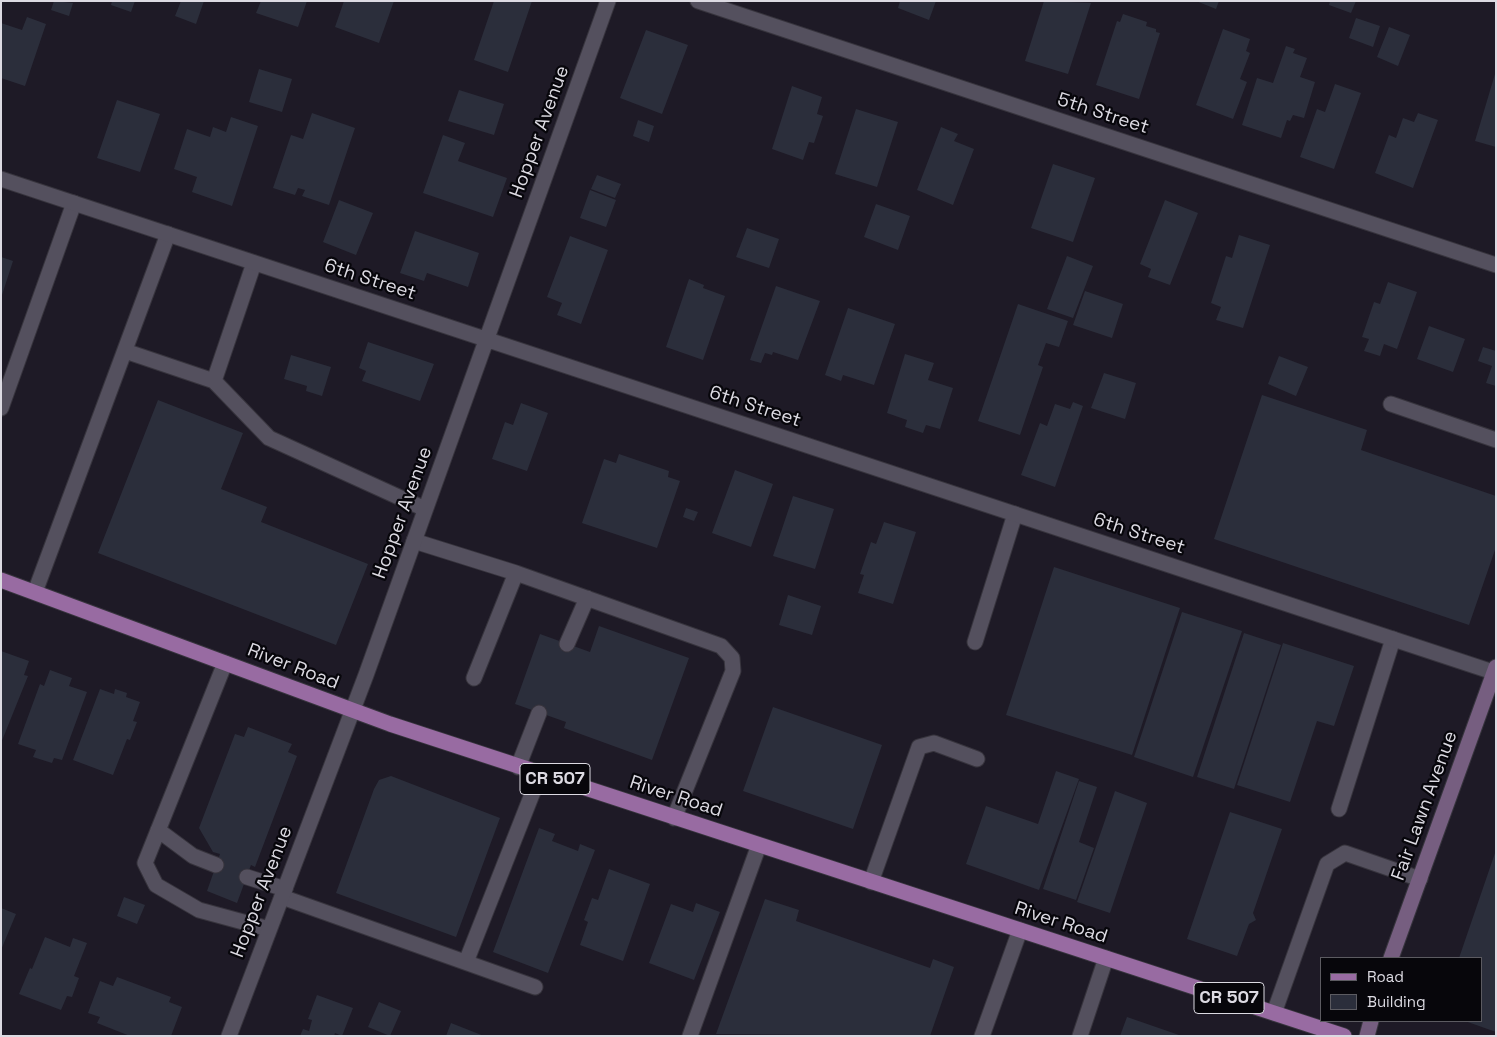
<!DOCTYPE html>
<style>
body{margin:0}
#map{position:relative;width:1497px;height:1037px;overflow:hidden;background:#1e1a26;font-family:"Space Grotesk",sans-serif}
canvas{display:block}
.frame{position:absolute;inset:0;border:2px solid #dcdae2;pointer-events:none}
.legend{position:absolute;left:1320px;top:957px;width:162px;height:65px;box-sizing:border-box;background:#07060b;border:1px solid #5c5b61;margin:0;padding:6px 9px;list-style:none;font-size:15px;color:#dcdae2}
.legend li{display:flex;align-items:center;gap:10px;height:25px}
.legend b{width:25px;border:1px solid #5c5b61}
</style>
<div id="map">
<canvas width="1497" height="1037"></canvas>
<div class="frame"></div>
<ul class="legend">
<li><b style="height:6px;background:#986ba2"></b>Road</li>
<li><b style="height:14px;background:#2b2e3b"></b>Building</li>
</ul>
</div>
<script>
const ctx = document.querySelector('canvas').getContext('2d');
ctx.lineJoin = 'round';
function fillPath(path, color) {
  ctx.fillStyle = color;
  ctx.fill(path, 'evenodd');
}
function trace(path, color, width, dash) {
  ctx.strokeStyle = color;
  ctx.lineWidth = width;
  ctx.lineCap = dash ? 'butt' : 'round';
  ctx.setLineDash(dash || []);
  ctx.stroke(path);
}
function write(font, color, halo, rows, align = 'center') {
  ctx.font = font + ' "Space Grotesk",sans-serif';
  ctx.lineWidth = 4.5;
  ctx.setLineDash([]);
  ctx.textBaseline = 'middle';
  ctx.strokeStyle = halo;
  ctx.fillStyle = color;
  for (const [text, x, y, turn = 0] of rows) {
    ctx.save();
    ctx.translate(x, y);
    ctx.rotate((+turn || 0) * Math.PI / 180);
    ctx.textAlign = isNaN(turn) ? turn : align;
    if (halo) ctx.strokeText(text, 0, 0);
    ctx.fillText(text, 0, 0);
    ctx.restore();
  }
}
fillPath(new Path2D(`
 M54 1 73 3 69 16 51 10Z
 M112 1H135L131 12 111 5Z
 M181 1H204L196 24 175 16Z
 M261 1H307L298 27 256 13Z
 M344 1H394L379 43 335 27Z
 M494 1H532L508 72 474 60Z
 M900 1H936L929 20 898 8Z
 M1044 1 1091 3 1068 74 1025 61Z
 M1196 1H1219L1216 9Z
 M1330 1H1356L1351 13 1329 5Z
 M1123 14 1147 22 1146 26 1156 29V32L1160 33 1139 99 1096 85 1117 21 1120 22Z
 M27 17 46 24 25 86 1 78V23L22 30Z
 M1356 18 1380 26 1373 47 1349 38Z
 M1389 27 1410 35 1398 66 1377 57Z
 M1223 29 1250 39 1246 51 1250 53 1240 79 1247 82 1233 119 1196 105Z
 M646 30 688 45 662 114 620 98Z
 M1286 46 1295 49 1293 53 1307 58 1300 77 1315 82 1304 118 1293 115 1290 121 1287 120 1281 138 1242 125 1257 78 1273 83Z
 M259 69 292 79 282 112 249 102Z
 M1495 74H1496V147L1475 141Z
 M1335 84 1361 93 1334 169 1300 157 1317 109 1325 112Z
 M792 86 822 97 817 114 823 116 814 143 809 142 803 160 772 149Z
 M459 90 504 104 494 135 448 121Z
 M117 100 160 114 140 172 97 158Z
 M856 109 898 122 877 187 835 174Z
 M312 113 355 128 329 205 302 196 305 190 298 188 295 195 273 188 291 135 303 139Z
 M1418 113 1438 120 1413 188 1375 173 1389 135 1396 138 1403 118 1414 122Z
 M231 117 258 126 232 206 192 192 197 177 174 169 187 129 210 137 213 127 226 132Z
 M638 120 654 126 649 142 633 136Z
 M941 127 958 134 954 141 974 149 953 205 917 190Z
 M443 135 465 143 458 161 507 178 493 217 423 193Z
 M1053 164 1095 178 1073 242 1031 228Z
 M597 175 621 184 615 198 591 189Z
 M590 190 616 200 606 227 580 218Z
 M339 200 373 213 356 255 323 242Z
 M1165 200 1198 213 1170 285 1148 277 1151 269 1140 264Z
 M876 204 910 216 898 250 864 237Z
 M747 228 779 239 769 268 736 257Z
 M415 231 479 253 468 287 427 273 424 281 400 273Z
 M1239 235 1270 245 1243 328 1216 320 1221 307 1211 303 1226 256 1232 258Z
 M570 236 608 250 581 324 557 315 562 303 547 297Z
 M1067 256 1093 266 1073 318 1047 309Z
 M1 257 13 261 2 295H1Z
 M689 279 704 285 703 288 725 296 703 360 666 347Z
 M1388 282 1417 292 1397 349 1384 344 1380 356 1364 351 1369 339 1362 337 1374 302 1380 304Z
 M776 286 820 301 798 360 773 352 772 355 765 353 761 363 750 360Z
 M1085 291 1123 304 1112 338 1073 325Z
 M1018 304 1068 321 1059 347 1046 343 1038 365 1043 367 1020 435 978 421Z
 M848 308 895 324 874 385 843 375 841 381 825 375Z
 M1429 326 1465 339 1453 372 1417 359Z
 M368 342 434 364 420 401 362 381 366 371 359 368Z
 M1483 347 1496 351V386L1486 383 1492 366 1478 361Z
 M905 354 934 363 928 380 953 388 940 429 926 425 923 433 905 427 907 420 887 413Z
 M291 355 331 367 322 396 306 391 307 386 284 379Z
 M1279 356 1308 367 1296 396 1268 384Z
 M1104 373 1136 383 1125 419 1091 408Z
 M1262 395 1367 430 1361 450 1496 496V547L1469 625 1214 539Z
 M158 400 243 433 221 489 267 507 261 522 368 564 336 645 98 553Z
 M1073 402 1083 406 1055 487 1021 475 1040 423 1047 426 1055 404 1070 409Z
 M521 403 548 413 527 471 492 459 505 422 513 425Z
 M619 454 669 471 668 477 680 481 657 548 582 523 604 459 616 463Z
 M735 470 773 484 751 547 712 533Z
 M793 496 834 509 815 569 773 556Z
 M686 508 698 512 694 521 683 517Z
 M884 522 916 532 893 604 858 593 864 575 860 574 871 542 876 544Z
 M1054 567 1180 608 1132 755 1006 715Z
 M788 595 821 606 812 635 779 625Z
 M1182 612 1242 631 1193 777 1134 757Z
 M599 626 689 658 652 760 564 728 566 722 515 704 540 634 590 652Z
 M1244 633 1281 645 1234 789 1197 777Z
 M1283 643 1354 666 1334 726 1317 721 1290 802 1237 785Z
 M1 651 29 661 24 675 28 676 1 743Z
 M50 670 72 678 69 686 87 692 62 760 54 758 52 763 33 757 36 750 18 744 40 684 44 686Z
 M100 689 114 694 115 689 127 693 126 697 140 702 133 721 137 722 130 740 127 739 113 775 73 760Z
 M773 707 882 745 853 829 743 791Z
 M248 727 292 744 288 752 297 756 255 867 251 865 237 903 207 891 220 854 213 852 199 828 235 734 244 737Z
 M1056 771 1079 779 1039 890 966 864 986 806 1038 824Z
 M391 776 500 818 456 937 336 893 374 789 379 780Z
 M1079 781 1097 787 1079 842 1094 848 1076 900 1043 889Z
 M1115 791 1147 803 1110 913 1077 902Z
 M1230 812 1282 829 1253 913 1256 920 1249 924 1237 956 1187 939Z
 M539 828 555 834 552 841 578 851 580 844 595 850 548 973 493 952Z
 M1495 853H1496V1032L1465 1021H1481V958H1459Z
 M609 869 650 884 623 961 580 945 588 922 584 920 592 898 598 900Z
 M124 897 145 905 137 924 117 916Z
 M765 899 799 910 796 921 930 968 933 959 954 967 930 1036 716 1034Z
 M696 903 720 912 694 980 649 963 671 904 693 912Z
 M1 908 16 914 1 950Z
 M45 937 70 947 73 938 87 943 74 976 79 978 72 997 67 996 61 1010 19 994 30 968 32 969Z
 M117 977 171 997 169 1002 182 1007 171 1036H130L97 1023 100 1017 88 1013 100 981 113 986Z
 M317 995 353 1008 342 1036 335 1033 334 1036H300L303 1029 309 1031 312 1020 308 1019Z
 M379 1002 401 1011 390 1036 368 1027Z
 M1127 1017 1179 1035V1036H1120Z
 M451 1023 484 1036H446Z`), '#2b2e3b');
const lane = new Path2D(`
 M125 351 214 381 254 263
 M214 381 269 438 425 509
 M1391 404 1496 440
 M1 408 74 203
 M414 541 516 573 721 646 732 658 733 671 674 818
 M35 592 168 234
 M975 642 1015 514
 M567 644 587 598
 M225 663 145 863 156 885 199 910 269 929
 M474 678 516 573
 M518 767 539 713
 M1339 809 1393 639
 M158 830 193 856 216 865
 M247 877 285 889
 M871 882 919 747 934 743 977 759
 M282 897 535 987
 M466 962 540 774
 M1274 1013 1327 864 1345 853 1420 879
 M690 1036 759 845
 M982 1036 1020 930
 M1080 1036 1106 958`);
const street = new Path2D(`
 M698 1 1496 265
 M1 179 1496 673
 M229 1036 366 675 608 1`);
const secondary = new Path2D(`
 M1391 958 1496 667
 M1367 1036 1371 1021`);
const primary = new Path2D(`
 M1 580 390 724 1344 1036`);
trace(lane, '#37343d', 17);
trace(street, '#37343d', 17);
trace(secondary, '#37343d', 17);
trace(primary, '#37343d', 17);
trace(lane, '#54505e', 15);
trace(street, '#54505e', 15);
trace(secondary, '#765e80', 15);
trace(primary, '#986ba2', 15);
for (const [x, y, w] of [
 [555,779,70],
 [1229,998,70]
]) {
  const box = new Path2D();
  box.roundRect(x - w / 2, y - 15.5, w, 31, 4);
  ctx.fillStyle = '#07060b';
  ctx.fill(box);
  trace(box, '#dcdae2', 1);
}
write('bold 18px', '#dcdae2', null, [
 ["CR 507",555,779],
 ["CR 507",1229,998]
]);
write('19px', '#dcdae2', '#07060b', [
 ["5th Street",1103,114,18],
 ["Hopper Avenue",540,132,-70],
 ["6th Street",370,280,18],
 ["6th Street",755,407,18],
 ["Hopper Avenue",403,513,-70],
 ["6th Street",1139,534,18],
 ["River Road",293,667,21],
 ["River Road",676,797,18],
 ["Fair Lawn Avenue",1425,806,-70],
 ["Hopper Avenue",262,892,-69],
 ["River Road",1061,923,18]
]);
</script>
